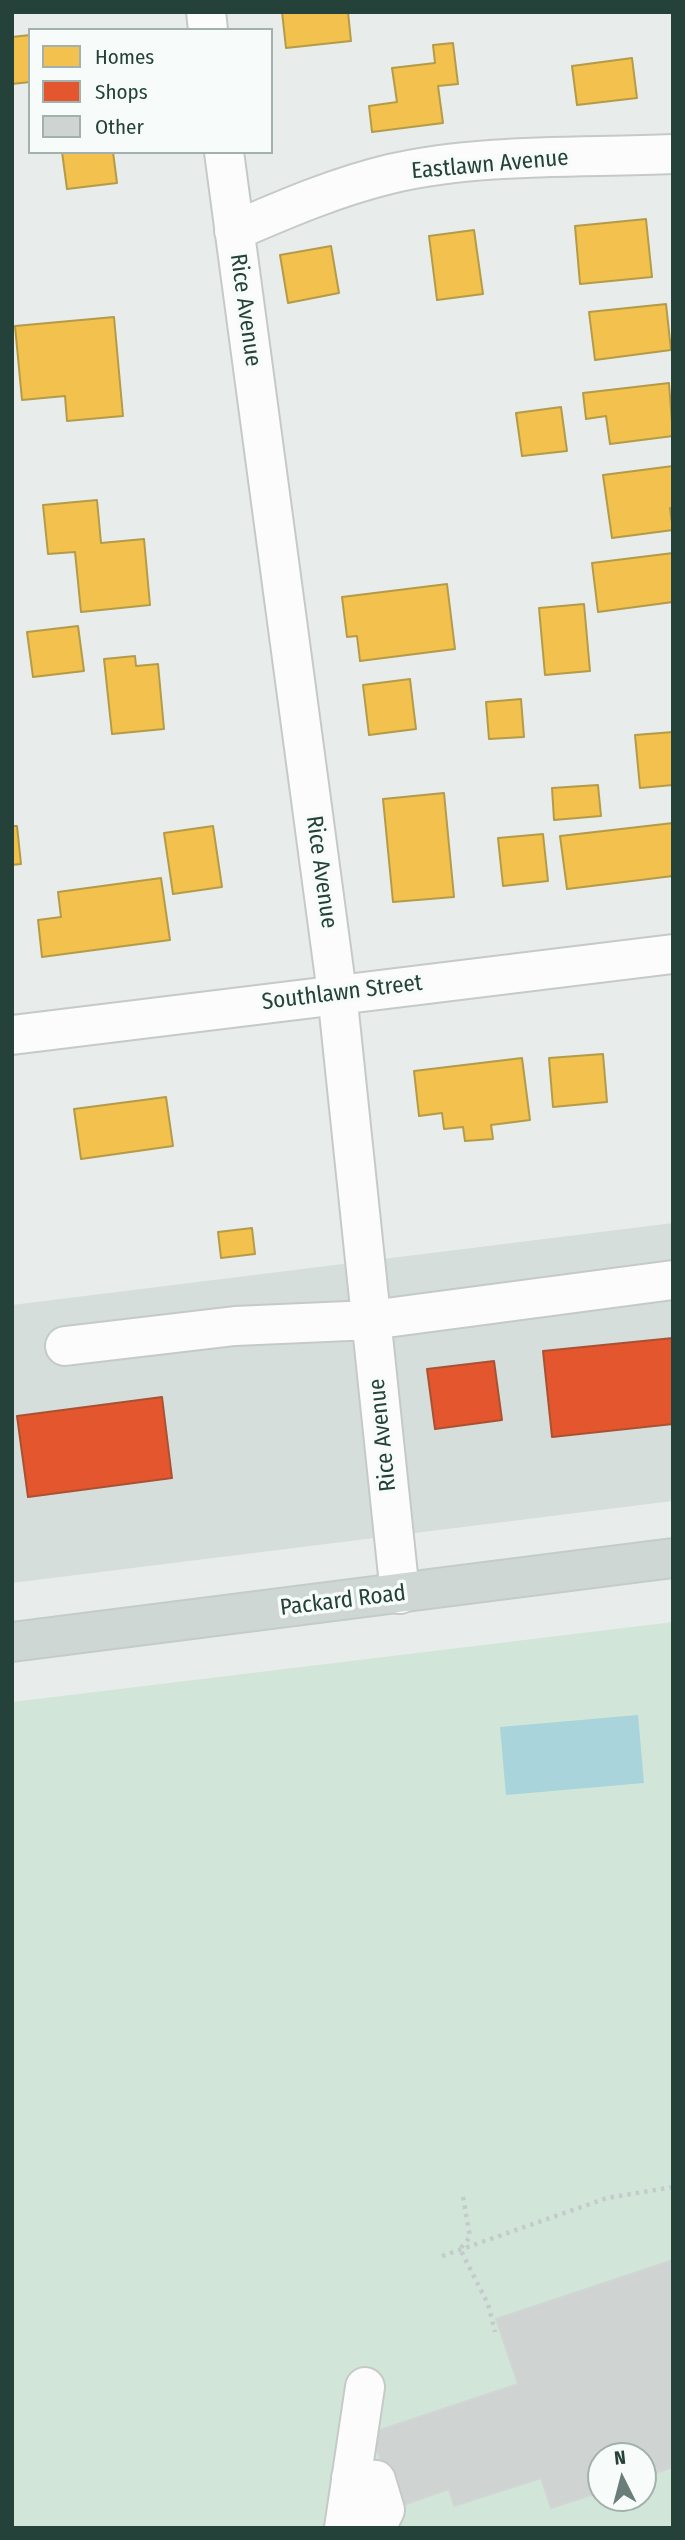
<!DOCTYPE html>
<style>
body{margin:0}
#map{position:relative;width:685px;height:2540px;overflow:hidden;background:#e8edeb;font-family:"Fira Sans Condensed",sans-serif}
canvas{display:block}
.frame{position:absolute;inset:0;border:14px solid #24423a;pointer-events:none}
.legend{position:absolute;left:28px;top:28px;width:245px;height:126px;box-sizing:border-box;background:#f7fbf9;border:2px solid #a3b1ad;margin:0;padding:9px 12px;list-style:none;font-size:21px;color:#24423a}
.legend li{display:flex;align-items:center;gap:14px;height:35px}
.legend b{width:35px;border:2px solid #a3b1ad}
.north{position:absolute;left:587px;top:2442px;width:70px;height:70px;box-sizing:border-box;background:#f7fbf9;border:2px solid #a3b1ad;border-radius:50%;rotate:354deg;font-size:19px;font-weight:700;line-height:28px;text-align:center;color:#24423a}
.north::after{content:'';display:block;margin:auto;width:24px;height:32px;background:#697e78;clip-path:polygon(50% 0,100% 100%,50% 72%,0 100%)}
</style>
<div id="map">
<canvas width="685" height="2540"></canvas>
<div class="frame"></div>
<ul class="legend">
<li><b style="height:19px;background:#f2c14e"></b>Homes</li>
<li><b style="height:19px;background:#e4572e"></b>Shops</li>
<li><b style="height:19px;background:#cfd4d2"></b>Other</li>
</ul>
<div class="north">N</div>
</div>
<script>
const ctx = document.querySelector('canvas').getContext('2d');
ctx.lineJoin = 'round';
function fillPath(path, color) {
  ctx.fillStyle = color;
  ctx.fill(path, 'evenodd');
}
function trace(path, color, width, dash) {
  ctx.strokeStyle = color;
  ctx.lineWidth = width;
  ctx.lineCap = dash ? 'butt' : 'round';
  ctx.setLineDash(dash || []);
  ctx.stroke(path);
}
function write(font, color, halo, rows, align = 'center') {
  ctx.font = font + ' "Fira Sans Condensed",sans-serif';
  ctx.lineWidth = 7;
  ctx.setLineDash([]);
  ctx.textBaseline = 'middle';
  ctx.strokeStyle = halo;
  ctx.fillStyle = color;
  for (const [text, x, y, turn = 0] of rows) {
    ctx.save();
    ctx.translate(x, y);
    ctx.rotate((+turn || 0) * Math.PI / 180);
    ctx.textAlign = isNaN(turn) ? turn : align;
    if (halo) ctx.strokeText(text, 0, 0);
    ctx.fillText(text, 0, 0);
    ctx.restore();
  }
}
fillPath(new Path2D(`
 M673 1223V1501L12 1583V1305Z`), '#d6dedb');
fillPath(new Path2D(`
 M673 1622V2528H12V1702ZM601 2456H643V2498H601Z`), '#d1e6d8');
fillPath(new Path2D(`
 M638 1715 644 1783 506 1795 500 1727Z`), '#a9d4db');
const homes = new Path2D(`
 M282 12H348L351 41 286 48Z
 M30 35V82L12 84V37Z
 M453 43 458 84 438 86 443 123 372 132 369 106 397 102 392 68 435 63 433 45Z
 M632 58 637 98 577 105 572 66Z
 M62 152H113L117 183 67 189Z
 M646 219 652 277 580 284 575 226Z
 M474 230 483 294 437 300 429 236Z
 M331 246 339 293 288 303 280 255Z
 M666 304 671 350 595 360 589 312Z
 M114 317 123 416 67 421 65 396 22 400 15 326Z
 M669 383 673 436 610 444 606 416 586 419 583 393Z
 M561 407 567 451 522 456 516 413Z
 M673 466V508H670L673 530 612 538 603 475Z
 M97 500 101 543 144 539 150 605 81 612 75 552 48 554 43 505Z
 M673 553V602L598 612 592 563Z
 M447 584 455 649 360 661 357 636 347 637 342 597Z
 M584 604 590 671 545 675 539 608Z
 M78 626 84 671 33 677 27 632Z
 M135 656 136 666 158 664 164 729 112 734 104 659Z
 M410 679 416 729 369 735 363 685Z
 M521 699 524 737 489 739 486 702Z
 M673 732V785L640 788 635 735Z
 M598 785 601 816 554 820 552 788Z
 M444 793 454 897 393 902 383 799Z
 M673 823V876L567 889 560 836Z
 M12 826H17L21 864 12 865Z
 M213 826 222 887 173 894 164 833Z
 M543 834 548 881 503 886 498 838Z
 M161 878 170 940 42 957 38 920 61 917 58 892Z
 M603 1054 607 1102 553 1107 549 1058Z
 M522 1058 530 1120 491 1125 493 1139 465 1141 463 1127 444 1129 442 1113 419 1116 414 1071Z
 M166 1097 173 1146 81 1159 74 1109Z
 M252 1228 255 1254 221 1258 218 1232Z`);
fillPath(homes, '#f2c14e');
trace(homes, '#b49b48', 2);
const shops = new Path2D(`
 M673 1338V1424L552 1437 543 1351Z
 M494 1361 502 1420 435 1429 427 1369Z
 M162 1397 172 1478 28 1497 17 1416Z`);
fillPath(shops, '#e4572e');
trace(shops, '#aa5132', 2);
const building = new Path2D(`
 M673 2260V2467L643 2477V2456H601V2492L551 2508 541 2478 454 2506 449 2489 397 2507 371 2433 518 2384 496 2319Z`);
fillPath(building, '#cfd4d2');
trace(building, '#d1d6d4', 2);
const minor = new Path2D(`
 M206 12 208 30
 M224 152 337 993 400 1594
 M234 231C285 209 336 187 390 174 479 153 582 158 673 154
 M12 1035 673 954
 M65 1346 235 1326 371 1320 673 1280
 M351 2478 376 2480 385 2510 378 2524
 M344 2528 365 2387`);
const major = new Path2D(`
 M12 1642 673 1558`);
trace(minor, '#c5cac8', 42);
trace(major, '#c3ccc9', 42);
trace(new Path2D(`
 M463 2197 470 2237 460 2249 488 2304 495 2332
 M442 2256 607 2198 673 2187`), '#c3ccca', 4.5, [3.5, 5]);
trace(minor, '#fcfcfc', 38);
trace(major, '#cfd7d5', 38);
write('23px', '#24423a', '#f7fbf9', [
 ["Eastlawn Avenue",490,165,-5],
 ["Rice Avenue",245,310,82],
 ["Rice Avenue",321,872,82],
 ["Southlawn Street",342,993,-7],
 ["Rice Avenue",383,1435,-96],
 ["Packard Road",343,1601,-7]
]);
</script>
